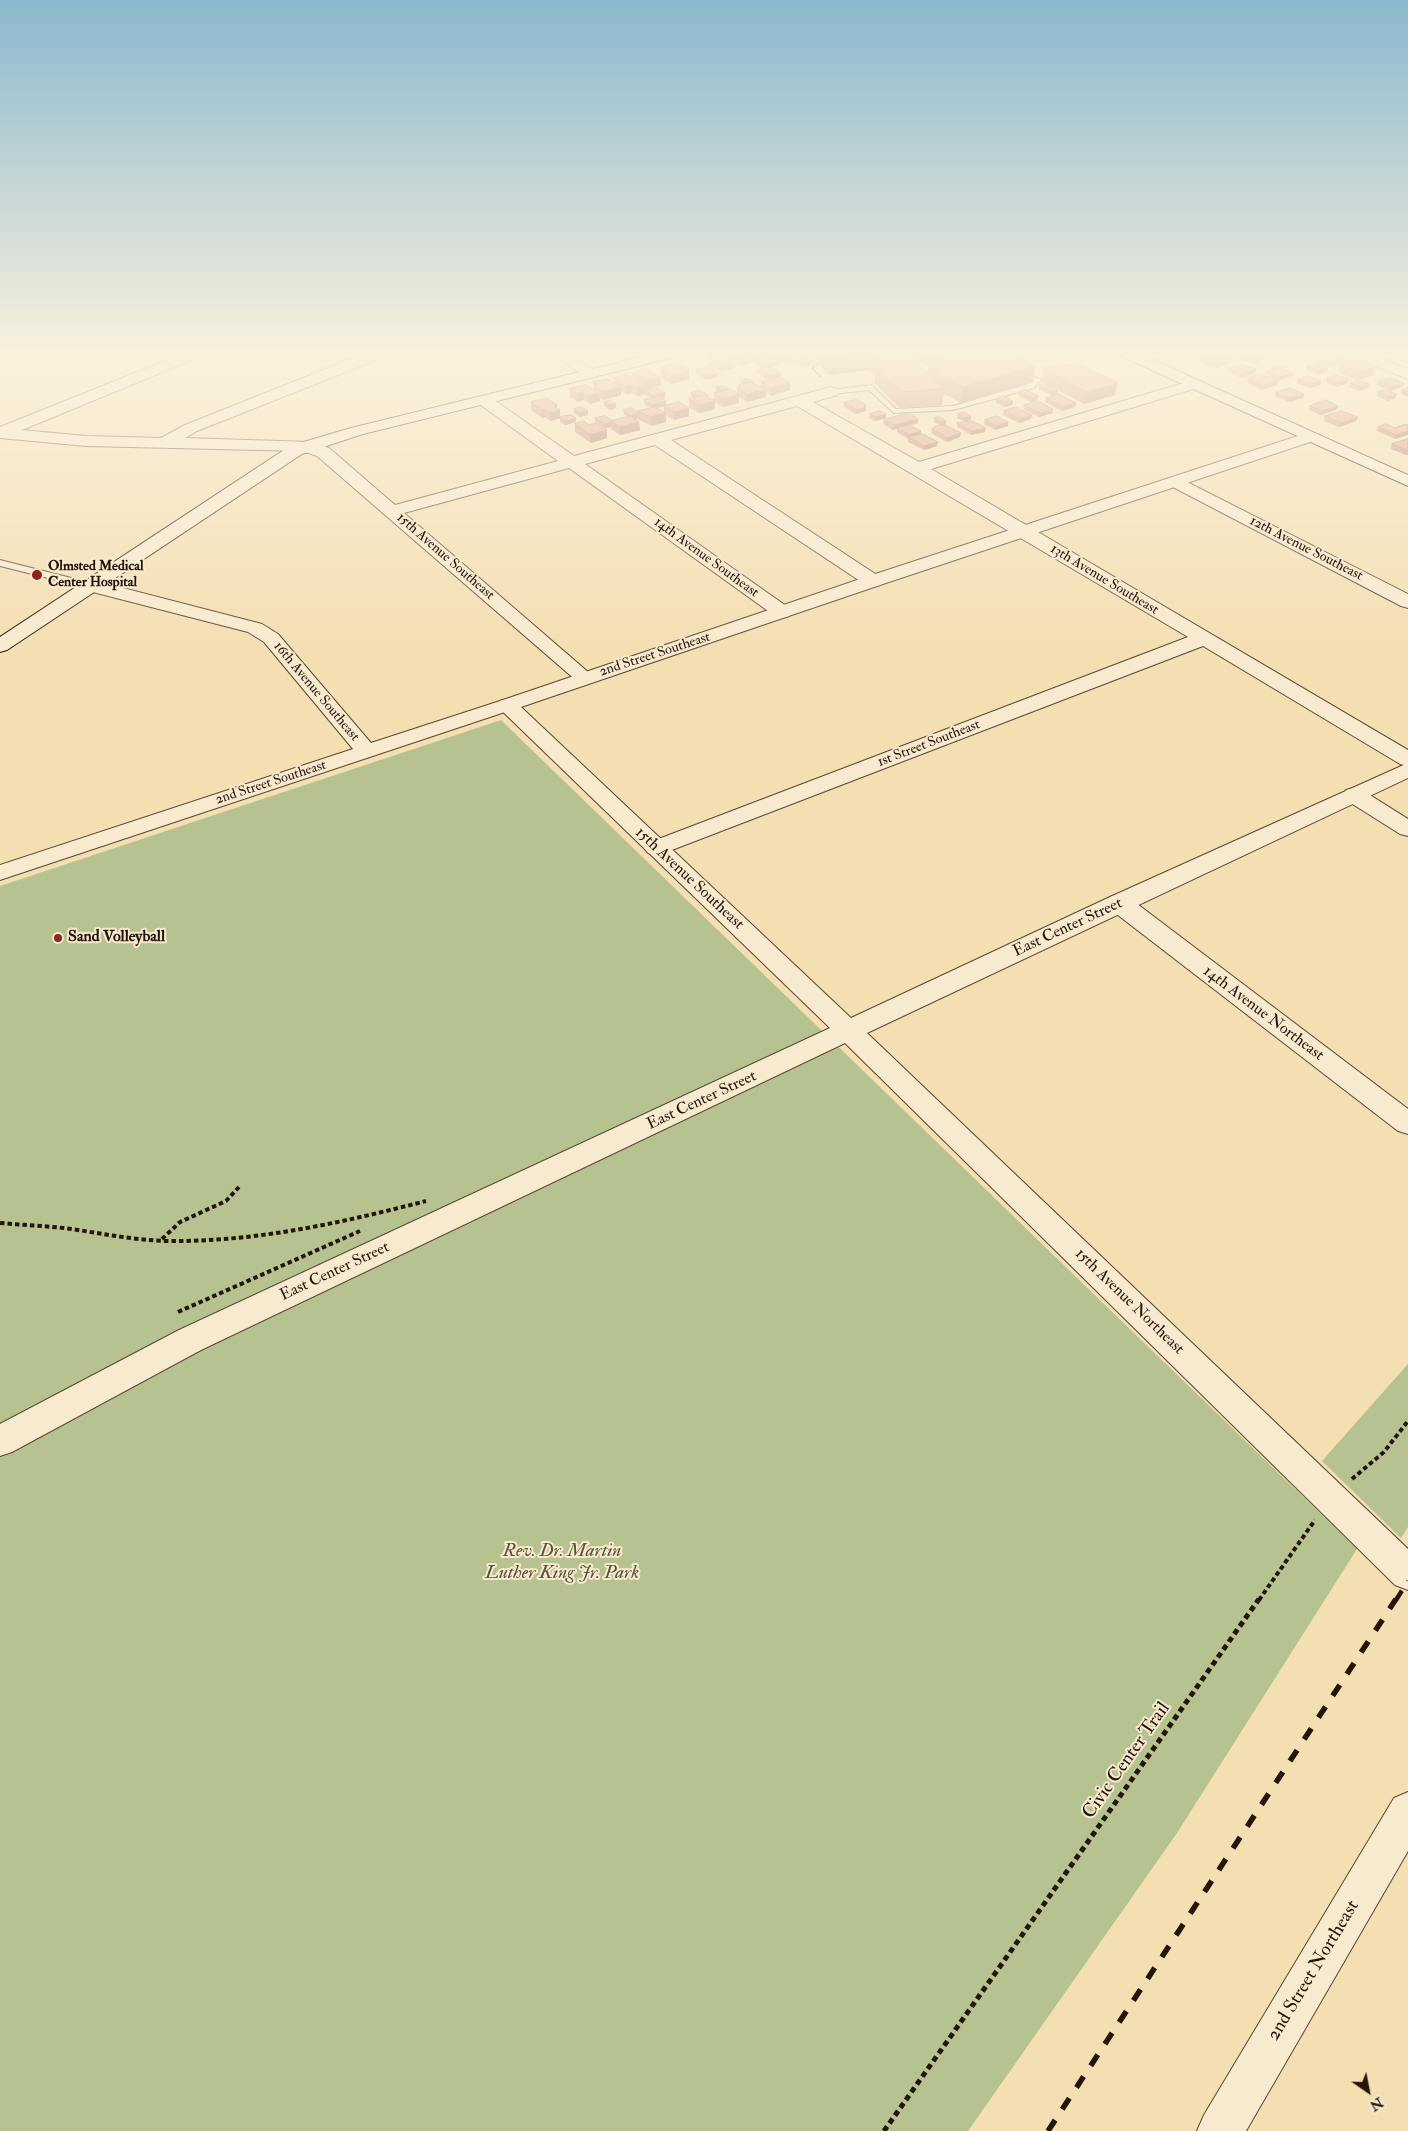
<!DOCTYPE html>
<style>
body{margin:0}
#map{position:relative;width:1408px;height:2131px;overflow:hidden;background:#f4dfb3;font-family:"IM FELL Double Pica",serif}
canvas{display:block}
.north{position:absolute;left:1343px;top:2066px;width:50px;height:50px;-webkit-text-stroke:4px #f8eace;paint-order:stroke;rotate:147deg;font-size:14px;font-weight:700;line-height:20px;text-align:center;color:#241409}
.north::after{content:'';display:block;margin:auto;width:18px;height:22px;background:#241409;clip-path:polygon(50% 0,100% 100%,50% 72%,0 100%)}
</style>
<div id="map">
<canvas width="1408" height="2131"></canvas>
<div class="north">N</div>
</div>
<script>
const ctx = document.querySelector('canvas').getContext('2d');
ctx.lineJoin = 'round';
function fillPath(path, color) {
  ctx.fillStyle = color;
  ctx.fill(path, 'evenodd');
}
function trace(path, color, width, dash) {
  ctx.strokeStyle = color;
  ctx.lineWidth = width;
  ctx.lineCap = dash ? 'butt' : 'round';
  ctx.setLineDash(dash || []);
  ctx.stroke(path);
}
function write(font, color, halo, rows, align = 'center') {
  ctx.font = font + ' "IM FELL Double Pica",serif';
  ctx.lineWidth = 4;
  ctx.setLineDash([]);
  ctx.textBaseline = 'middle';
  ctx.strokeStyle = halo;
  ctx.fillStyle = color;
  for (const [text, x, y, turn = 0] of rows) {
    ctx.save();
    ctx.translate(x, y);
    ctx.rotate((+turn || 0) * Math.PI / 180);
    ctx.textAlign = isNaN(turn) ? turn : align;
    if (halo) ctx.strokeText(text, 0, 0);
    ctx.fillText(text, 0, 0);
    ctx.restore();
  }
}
fillPath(new Path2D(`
 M501 720 1357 1549 1177 1833 968 2131H0V886Z
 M1408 1364V1527L1401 1538 1322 1461Z`), '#b6c391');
const service = new Path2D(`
 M1034 377 1041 379 1034 388 953 410 894 413 869 390 831 394 827 392 831 390 871 385 896 409 953 406 1028 384Z
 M0 560 95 584 97 586 92 589 0 566Z`);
const minor = new Path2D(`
 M0 354H8L6 357 0 358Z
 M182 354H201L199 357 22 430 86 436 161 438 185 425 363 354H381L379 357 366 364 197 431 185 438 311 442 329 448 395 505 558 461 478 403 476 400 478 397H490L574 456 831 387 837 389 839 392 837 395 813 402 919 462 1190 381H1200L1203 384 1200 387 931 469 1408 750V766L1400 764 1203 646 664 853 656 855 648 853 644 848 648 843 1188 637 797 406 671 440 880 577 882 581 880 585 873 587 866 585 655 445 585 464 789 608 792 612 789 616 782 618 775 616 569 468 404 513 595 678 592 682 585 684 578 682 317 456 303 451 86 446 0 438V427Z
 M553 354H570L598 373 595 376H585L555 357Z
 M1350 354H1370L1408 369V379L1352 357Z
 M1177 477 1408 594V608L1401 606 1171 486 1168 482 1171 478Z
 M92 580 262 624 278 634 371 743 500 701 507 699 514 701 518 705 514 709 0 880V865L353 749 264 642 248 632 85 590 82 586 85 582Z
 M1354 788 1362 790 1408 819V836L1400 834 1346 800 1343 795 1346 790Z
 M1119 895 1128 897 1408 1109V1134L1398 1131 1110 909 1107 903 1110 897Z
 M1408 1792V1851L1246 2131H1197L1204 2115 1394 1798Z`);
const tertiary = new Path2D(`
 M1310 432 1316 434 1318 437 1316 440 880 585 521 707 851 1018 1110 897 1408 763V778L867 1033 1408 1549V1590L1395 1585 845 1043 201 1350 12 1452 0 1456V1424L179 1330 830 1028 500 709 496 705 500 701 866 577Z`);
const secondary = new Path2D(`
 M653 354H677L675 357 363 434 302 454 7 650 0 652V637L290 446 351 428Z
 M1121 354H1140L1408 475V486L1123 357Z`);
trace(service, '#584734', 2);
trace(minor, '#584734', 2);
trace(tertiary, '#584734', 2);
trace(secondary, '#241409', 2);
trace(new Path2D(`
 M699 354 703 356
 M820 361 812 368 821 377`), '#241409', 2, [2.5, 1]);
trace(new Path2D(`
 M0 1223C24 1225 48 1226 72 1229 104 1234 134 1240 167 1241 255 1242 341 1223 426 1201
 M162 1239 180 1222 226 1201 239 1187
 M178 1312 360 1231
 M1352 1479 1384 1452 1408 1421
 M1259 1600 1315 1520`), '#241409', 4, [4.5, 3]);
trace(new Path2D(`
 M884 2131 1259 1599`), '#241409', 5, [5.5, 4]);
fillPath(service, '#f8eace');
fillPath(minor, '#f8eace');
fillPath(tertiary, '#f8eace');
fillPath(secondary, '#f8eace');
trace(new Path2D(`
 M1396 1600 1408 1581`), '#241409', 4.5, [11, 11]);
trace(new Path2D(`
 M1048 2131 1396 1599`), '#241409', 5.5, [13, 13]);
fillPath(new Path2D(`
 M728 354H774V359L778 365 771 367 769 366 781 373 780 377 790 390 771 396 766 392V397L747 402 739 397V403L723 407 715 402V409L699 413 689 407V399L692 398 691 397V393L708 397 714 400V393L718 392 716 391V387L728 389 737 393V388L739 387V385L741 384V381L755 384 761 387V382L768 380 757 373V370L761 369 756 365V362L765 361V360H759L756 358V362L740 366 734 362V368L720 371 708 365V357L710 356V355L728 356Z
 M818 354H1013L1035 366 1033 382 961 403 944 394 942 405 900 408 875 383V376L869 370 829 375 817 362ZM916 362H919L928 367 927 373Z
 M1190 354H1232L1229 364 1216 368 1196 361 1197 357Z
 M1233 354H1256V356L1262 358 1261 362 1255 364 1249 361V360L1245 362 1233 356Z
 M1300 354H1319L1308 357Z
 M1404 354H1408V358L1403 356Z
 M778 356 793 362 785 364 778 360Z
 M1345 358 1344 362 1356 363 1375 367 1373 375 1357 380 1338 372 1340 364 1327 368H1328L1327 372 1318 375 1306 370 1307 366 1316 364 1313 362 1314 359Z
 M798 359 815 360 814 363 804 366 797 363Z
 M662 367 689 379 671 384 661 378V370L662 369Z
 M1229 368 1256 369 1255 373 1240 378 1229 372Z
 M1043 369 1115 395 1084 404 1041 381Z
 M696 370 718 377 706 380 696 374Z
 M1267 371 1293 373 1292 376 1279 381 1266 375Z
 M632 373 660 377 661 385 645 389 646 390 665 397 661 398 666 401V405L689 408V416L674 420 666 415V422L651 426 638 419V418L634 419 639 422 640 430 620 435 611 429V427L605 428 595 422V418L613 421 628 417 624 414 623 410 638 412 650 408 644 404V400L651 398 645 394 637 396 632 393 626 394 621 391V395L603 400 600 398V401L590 404 584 400 578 402 570 397V389L594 390 593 382 614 383V378H633ZM664 406V412L657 408Z
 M1248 378 1277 385 1261 390 1247 382Z
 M1327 378 1347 383 1337 387 1326 382Z
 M1298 379 1321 381 1320 385 1309 388 1297 383Z
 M1378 381 1404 383 1402 387 1390 391 1377 385Z
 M1350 383 1368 388 1359 391 1348 387Z
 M1039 385 1058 394 1075 407 1062 411 1045 402 1046 398 1052 396 1039 389Z
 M1408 388V397L1401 394 1402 390Z
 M1019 392 1038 396 1037 400 1031 402 1019 396Z
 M1276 392 1304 394 1303 398 1289 402 1275 396Z
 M1378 392 1395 398 1387 401 1377 396Z
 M996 399 1013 401 1012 405 1005 407 996 403Z
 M531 402 557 405V408L560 417 576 422 565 425 560 422V418L550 421 545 417 542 418 531 410Z
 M604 402 616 408 610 410 604 406Z
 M844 403 866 407V411L856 414 844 407Z
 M1024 405 1053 409V413L1039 417 1023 409Z
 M1310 406H1338L1336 410 1320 415 1309 410Z
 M574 409 588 415 580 417 574 413Z
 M1004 411 1031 419 1019 423 1003 415Z
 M870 414 886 418 875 421 869 418Z
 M958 414 971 416V420L965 422 957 418Z
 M1325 416 1356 421 1339 427 1324 421Z
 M934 418 946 421V425H945L960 437 947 442 931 433 932 429 940 425 934 422Z
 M884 420 918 423 909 425 921 431V434L938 442 937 446 924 450 908 442V439L897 432V428L893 430 883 424Z
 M985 420 1008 422V426L995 430 984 424Z
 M957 423 985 432 971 435 957 427Z
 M575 424 589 425 607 438 591 443 575 432Z
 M1408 425 1395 439 1377 431 1378 427 1395 428Z
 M1408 439V455H1406L1391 449 1392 444Z`), '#be7f6f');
fillPath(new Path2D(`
 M756 354V362L740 366V358Z
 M759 354H774V359L759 360Z
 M870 354 869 370 829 375 830 359Z
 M902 354H920L919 362 901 364Z
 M1232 354 1229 364 1216 368 1218 360Z
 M1256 354 1255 358 1250 357 1249 360 1245 362 1246 358Z
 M1309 354H1319L1308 357Z
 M793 358V362L785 364V360Z
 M1262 358 1261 362 1255 364 1256 360Z
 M1345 358 1344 362 1326 368 1327 364Z
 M734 360V368L720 371V363Z
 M815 360 814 363 804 366V362Z
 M778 361V365L771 367V363Z
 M769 364V368L763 369V365Z
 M1035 366 1033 382 961 403 963 387Z
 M1375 367 1373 375 1357 380 1360 372Z
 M1328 368 1327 372 1318 375 1319 371Z
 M1256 369 1255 373 1240 378 1241 374Z
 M689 371V379L671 384V376Z
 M718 373V377L706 380V376Z
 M781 373 780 377 769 380V376Z
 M1293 373 1292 376 1279 381 1280 377Z
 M660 377 661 385 646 389V381Z
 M1349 379 1347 383 1337 387 1338 383Z
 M1278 381 1277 385 1261 390 1262 386Z
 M1321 381 1320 385 1309 388 1310 384Z
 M790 382V390L771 396V388Z
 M1118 383 1115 395 1084 404 1086 392Z
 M1404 383 1402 387 1390 391 1392 387Z
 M1369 384 1368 388 1359 391 1360 387Z
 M631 385 632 393 626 394V386Z
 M645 386V394L637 396V388Z
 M621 387V395L603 400 602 392Z
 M766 389V397L747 402V394Z
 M1058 390V394L1052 396V392Z
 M583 392 584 400 578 402V394Z
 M599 393 600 401 590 404 589 396Z
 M665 393V397L653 400V396Z
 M739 394V403L723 407V399Z
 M1304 394 1303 398 1289 402 1290 398Z
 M1397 394 1395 398 1387 401 1389 397Z
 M1038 396 1037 400 1031 402 1032 398Z
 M666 401V405L652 409V405Z
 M715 401V409L699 413V405Z
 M1013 401 1012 405 1005 407 1006 403Z
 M1076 403 1075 407 1062 411 1063 407Z
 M616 404V408L610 410V405Z
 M557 405V411L560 410V418L550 421 549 413 554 406Z
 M866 405V411L856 414 857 410 863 406Z
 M1338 406 1336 410 1320 415 1322 411Z
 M689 408V416L674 420V412Z
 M544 409 545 417 542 418 541 410Z
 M1053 409V413L1039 417 1040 413Z
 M588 411V415L580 417V413Z
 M666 413V422L651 426V417Z
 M638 414V418L631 420V416Z
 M886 414V418L875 421 876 417Z
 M1032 415 1031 419 1019 423 1020 419Z
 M971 416V420L965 422V418Z
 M1358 417 1356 421 1339 427 1340 423Z
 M576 418V422L565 425V421Z
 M918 419V423L893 430 894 425Z
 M946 421V425L942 426V422Z
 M611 422V427L605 428V424Z
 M639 422 640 430 620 435V427Z
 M1008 422V426L995 430 996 426Z
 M986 428 985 432 971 435V431Z
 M607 430V438L591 443 590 435Z
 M921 431V436L909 438V435Z
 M1408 431V435L1395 439 1396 435Z
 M961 433 960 437 947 442V438Z
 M938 442 937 446 924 450V446Z`), '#9b685a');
const building = new Path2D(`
 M713 354H724L734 360 720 363 708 357 712 356 710 355Z
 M733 354H756L740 358Z
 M786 354 793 358 785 360 778 356Z
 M825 354H907L944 389 901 392 876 367 883 366 870 354 830 359Z
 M934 354H1013L1035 366 963 387 934 372 938 371 928 366 948 361Z
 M1199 354H1232L1228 355 1231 356 1218 360Z
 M1236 354H1256L1246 358Z
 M1329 354H1333L1345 358 1327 364 1314 359Z
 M808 356 815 360 804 362 798 359Z
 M1255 356 1262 358 1256 360 1250 357Z
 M772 358 778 361 771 363 765 359Z
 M762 360 769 364 763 365 756 362Z
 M1350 360 1356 363 1361 361 1375 367 1360 372 1340 364Z
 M676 363 689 371 671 376 661 370 665 369 662 367Z
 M1064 363 1069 365 1076 363 1118 383 1086 392 1043 369Z
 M1316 364 1328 368 1319 371 1307 366Z
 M1242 365 1256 369 1241 374 1229 368Z
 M769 366 781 373 769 376 757 370Z
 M708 367 718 373 706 376 696 370Z
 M1280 367 1293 373 1280 377 1267 371Z
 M647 369 660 377 646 381 632 373Z
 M1260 374 1278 381 1262 386 1248 378Z
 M628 375 645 386 637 388 631 385 626 386 614 378Z
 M1337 375 1349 379 1338 383 1327 378Z
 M1309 376 1321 381 1310 384 1298 379Z
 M780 377 790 382 771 388 761 382Z
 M1390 378 1404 383 1392 387 1378 381Z
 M608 379 621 387 602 392 594 387 598 385 593 382Z
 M748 379 755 383 750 382 745 383 741 381Z
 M1358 380 1369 384 1360 387 1350 383Z
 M750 382 766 389 747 394 737 388 742 386 739 385Z
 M1045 384 1058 390 1052 392 1039 385Z
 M586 385 599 393 589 396 583 392 578 394 570 389Z
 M722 386 728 389 722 391 716 387Z
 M657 388 665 393 653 396 645 390Z
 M1290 388 1304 394 1290 398 1276 392Z
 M1408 388V392L1402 390Z
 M730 389 739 394 723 399 714 393Z
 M700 390 708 395 706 396 704 395 697 396 691 393Z
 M1026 390 1038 396 1032 398 1019 392Z
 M1386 390 1397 394 1389 397 1378 392Z
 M1058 394 1076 403 1063 407 1046 398Z
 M704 395 715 401 699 405 689 399Z
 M659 396 666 401 652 405 644 400Z
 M1003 396 1013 401 1006 403 996 399Z
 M547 398 557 405 554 406 560 410 549 413 544 409 541 410 531 402Z
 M856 399 866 405 863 406 866 407 857 410 844 403Z
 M610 400 616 404 610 405 604 402Z
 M1326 400 1338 406 1322 411 1310 406Z
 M1038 401 1053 409 1040 413 1024 405Z
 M679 402 689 408 674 412 664 406Z
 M582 407 588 411 580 413 574 409Z
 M655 407 666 413 651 417 638 411Z
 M1016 407 1032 415 1020 419 1004 411Z
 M632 408 638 412V414L631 416 623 410Z
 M880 411 886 414 876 417 870 414Z
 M1342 411 1358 417 1340 423 1325 416Z
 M963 412 971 416 965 418 958 414Z
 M908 413 918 419 894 425 884 420Z
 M571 415 576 418 565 421 559 417Z
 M605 416 613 421H611V422L605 424 595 418Z
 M631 416 639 422 620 427 611 421Z
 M997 416 1008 422 996 426 985 420Z
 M939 417 946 421 942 422 934 418Z
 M584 421 589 425 596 423 607 430 590 435 575 424Z
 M972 421 986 428 971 431 957 423Z
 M1386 424 1395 428 1406 424 1408 425V431L1396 435 1378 427Z
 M909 425 921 431 909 435 897 428Z
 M939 425H945L961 433 947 438 932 429Z
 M922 434 938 442 924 446 909 437Z
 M1408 439V451L1392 444Z`);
fillPath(building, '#dd9481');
trace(building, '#9b685a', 1);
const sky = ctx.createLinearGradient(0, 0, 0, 652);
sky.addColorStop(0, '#8ab8ce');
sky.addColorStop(0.54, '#faf1dd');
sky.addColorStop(1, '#faf1dd00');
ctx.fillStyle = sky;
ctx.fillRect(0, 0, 1408, 652);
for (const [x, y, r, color] of [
 [37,575,6,"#8f2418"],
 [58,938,5,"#8f2418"]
]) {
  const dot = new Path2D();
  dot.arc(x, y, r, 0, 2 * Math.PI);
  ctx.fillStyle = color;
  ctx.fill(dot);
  trace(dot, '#f8eace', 2);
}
write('14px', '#241409', '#f8eace', [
 ["12th Avenue Southeast",1306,549,27],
 ["15th Avenue Southeast",445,557,41],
 ["14th Avenue Southeast",706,558,36],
 ["13th Avenue Southeast",1104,580,31],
 ["2nd Street Southeast",655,655,-18],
 ["16th Avenue Southeast",316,692,50],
 ["1st Street Southeast",929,744,-21],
 ["2nd Street Southeast",271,783,-18]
]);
write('bold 14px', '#241409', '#f8eace', [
 ["Olmsted Medical",48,567],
 ["Center Hospital",48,583]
], 'left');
write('16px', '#241409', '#f8eace', [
 ["15th Avenue Southeast",689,879,43],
 ["East Center Street",1068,928,-25],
 ["14th Avenue Northeast",1263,1014,37],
 ["East Center Street",702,1101,-25],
 ["East Center Street",335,1272,-25],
 ["15th Avenue Northeast",1129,1302,44]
]);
write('bold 16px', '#241409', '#f8eace', [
 ["Sand Volleyball",68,938]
], 'left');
write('italic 19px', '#575139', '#f8eace', [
 ["Rev. Dr. Martin",562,1552],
 ["Luther King Jr. Park",562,1574]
]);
write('19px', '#241409', '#f8eace', [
 ["Civic Center Trail",1127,1761,-55],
 ["2nd Street Northeast",1314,1971,-59]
]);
</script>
